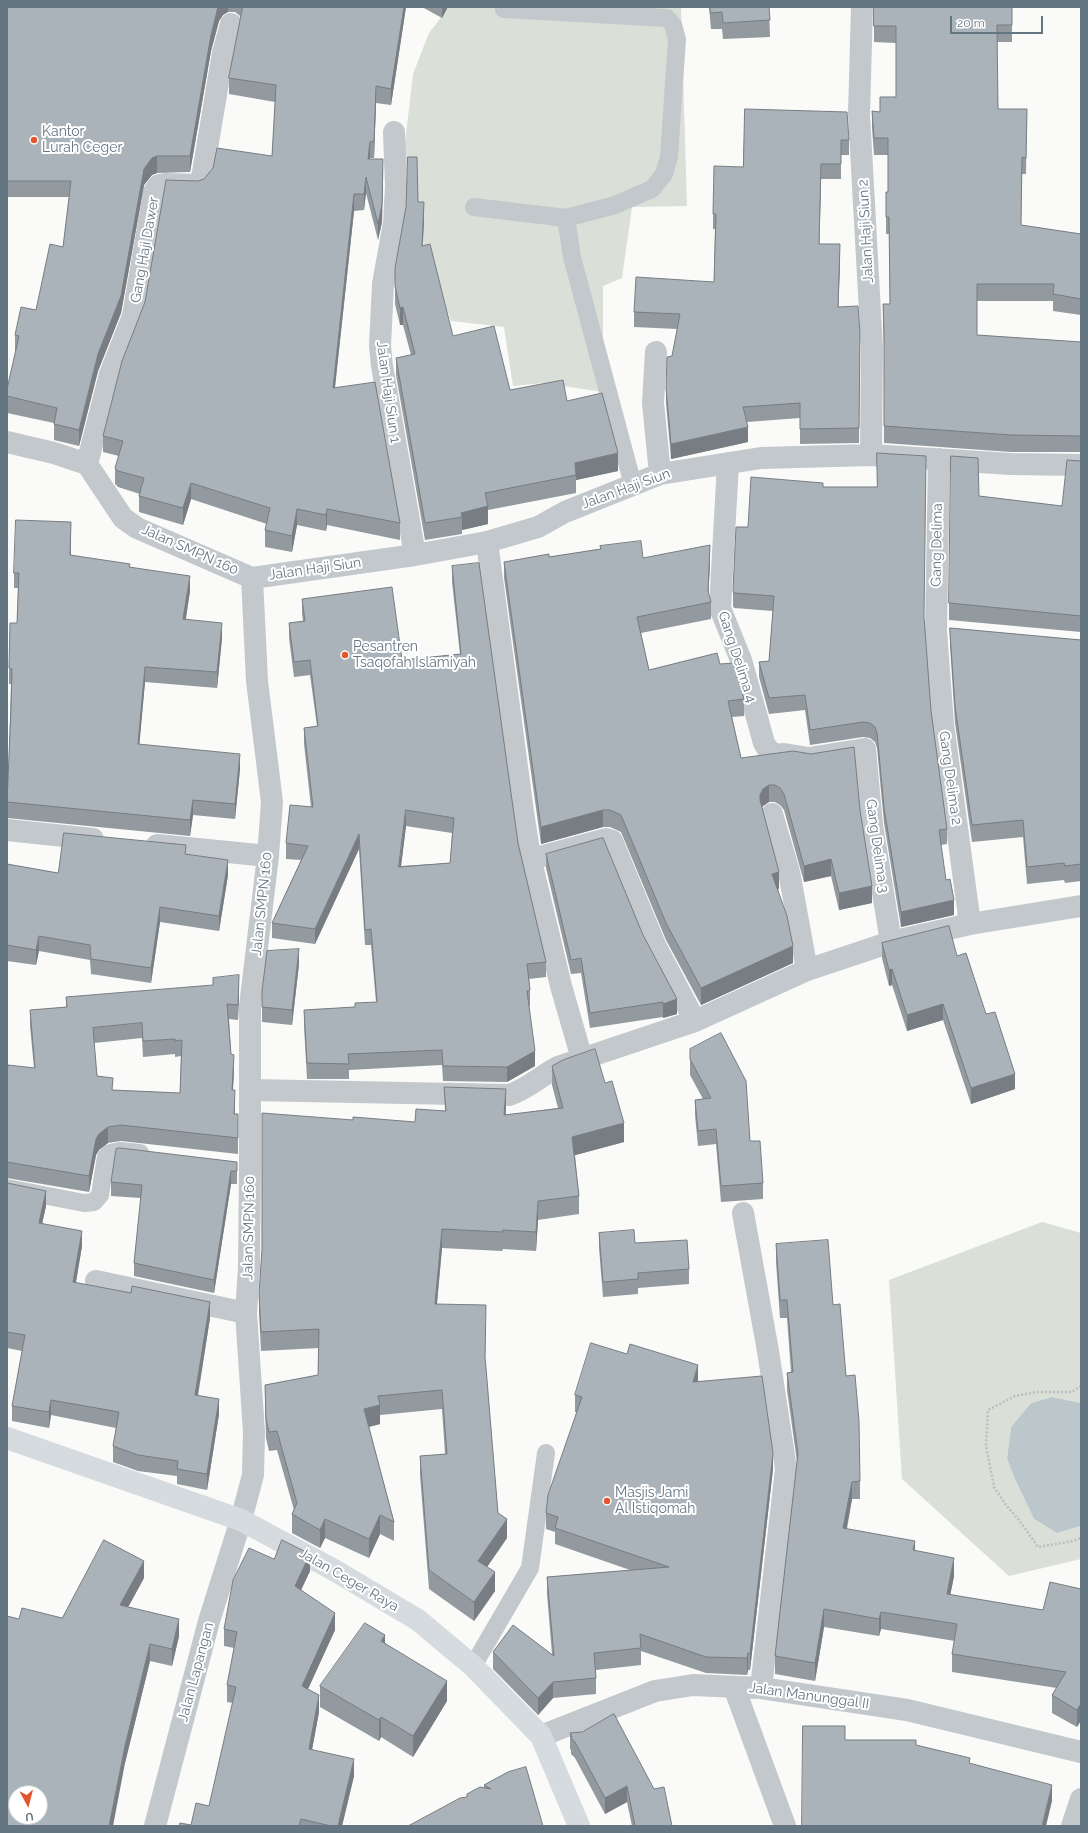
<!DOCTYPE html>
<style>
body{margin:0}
#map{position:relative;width:1088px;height:1833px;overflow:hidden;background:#fafaf8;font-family:Raleway,sans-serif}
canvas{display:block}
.frame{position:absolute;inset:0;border:8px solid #657683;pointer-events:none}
.north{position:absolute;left:8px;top:1785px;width:40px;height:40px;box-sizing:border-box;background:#fff;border:1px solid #c1c8cd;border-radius:50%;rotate:173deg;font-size:11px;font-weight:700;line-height:16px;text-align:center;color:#657683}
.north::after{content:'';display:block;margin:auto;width:14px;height:18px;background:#e4572e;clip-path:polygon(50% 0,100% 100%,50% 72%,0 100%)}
.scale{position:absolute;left:950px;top:16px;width:93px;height:18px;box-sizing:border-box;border:2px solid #657683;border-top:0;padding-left:5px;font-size:12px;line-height:14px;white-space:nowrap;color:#657683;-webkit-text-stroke:3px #fff;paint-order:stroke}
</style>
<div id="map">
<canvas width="1088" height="1833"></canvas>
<div class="frame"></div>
<div class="north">U</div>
<div class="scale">20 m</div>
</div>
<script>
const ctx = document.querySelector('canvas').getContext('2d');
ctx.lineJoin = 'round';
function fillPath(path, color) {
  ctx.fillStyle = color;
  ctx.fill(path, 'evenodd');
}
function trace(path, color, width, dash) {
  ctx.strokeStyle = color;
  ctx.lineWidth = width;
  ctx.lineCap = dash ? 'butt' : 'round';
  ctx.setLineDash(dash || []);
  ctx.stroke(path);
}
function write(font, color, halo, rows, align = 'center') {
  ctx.font = font + ' Raleway,sans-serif';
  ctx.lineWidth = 4;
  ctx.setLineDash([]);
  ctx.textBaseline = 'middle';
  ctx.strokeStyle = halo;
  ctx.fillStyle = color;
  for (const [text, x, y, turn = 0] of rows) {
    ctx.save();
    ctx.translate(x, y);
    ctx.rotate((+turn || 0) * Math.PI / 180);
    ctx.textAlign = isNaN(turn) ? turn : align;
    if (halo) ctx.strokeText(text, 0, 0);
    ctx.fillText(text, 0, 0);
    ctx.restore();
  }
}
fillPath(new Path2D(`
 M449 7H681L687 206 632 207 622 278 603 286V392L543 383 513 386 504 327 451 321 416 222 403 160 413 74 429 33Z
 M1042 1222 1081 1233V1403L1052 1397 1031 1403 1011 1427 1007 1459 1015 1479 1034 1519 1057 1533 1081 1526V1559L1009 1576 902 1479 889 1280Z`), '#dadfd7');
fillPath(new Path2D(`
 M1052 1397 1081 1403V1526L1057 1533 1034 1519 1015 1479 1007 1459 1011 1427 1031 1403Z`), '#bbc7cb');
trace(new Path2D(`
 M1081 1386 1072 1392H1037L1015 1396 988 1410 986 1446 994 1487 1006 1505 1019 1520 1038 1547 1073 1541 1081 1538`), '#bbbfc2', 2.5, [2, 2]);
trace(new Path2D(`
 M504 9 667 18 673 25 677 39 669 157 664 174 652 189 615 205 566 218 572 257 633 485
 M474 207 566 218
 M7 1188 84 1203 94 1202 100 1195 106 1157 110 1153 120 1151 140 1153
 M473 1666 530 1568 546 1453`), '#c3c8cc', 18);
trace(new Path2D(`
 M862 7 859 114 872 348 871 455
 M394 132 396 186 394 223 383 284 380 346 382 366 415 555
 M656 352 653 403 660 474
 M7 442 54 453 87 464 123 518 137 528 252 578 257 681 272 802 268 856 250 1006V1166L249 1268 246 1313 254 1432 253 1475 241 1520 209 1621 155 1826
 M939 459 936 631 943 724 970 924
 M728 463 720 608 741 660 764 743 769 751 777 755 784 754 809 758 865 749 872 825 891 942
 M87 464 110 374 133 316 154 192 159 185 165 184 198 185 202 178 223 53 231 24
 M487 542 523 812 530 857
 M252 578 415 555 487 542 538 527 565 512 660 474 761 458 871 455 1011 464 1081 465
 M772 814 789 872 807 970
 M7 830 93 839
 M157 845 268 856
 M582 1059 561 986 530 857H539L606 839 612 841 655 945 695 1021
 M251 1090 509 1095C528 1089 540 1076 558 1067L695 1021 807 970 891 942 970 924 1081 906
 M743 1213 768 1351 786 1469 761 1688
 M96 1281 246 1313
 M734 1687 785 1826
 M541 1736 655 1691 693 1685 761 1688 907 1710 1081 1752
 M1072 1826 1081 1799`), '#c3c8cc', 22);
trace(new Path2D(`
 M7 1438 241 1520 334 1570 418 1620 473 1666 541 1736 579 1826`), '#d6dbdf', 22);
fillPath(new Path2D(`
 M7 7H406L391 105 376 103 374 158H370V159L383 175 382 222 378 240 366 193 364 210 354 211 335 388 400 523V540L327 525 326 531 297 525 292 552 265 547V530L267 524 191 499 183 525 139 512V496L140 494 118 487 115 484V468L119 456 103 452V436L198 181 272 156 275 102 229 94V78L241 17 240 16 235 12H228L223 15 219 21 211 51 190 172 157 173 152 175 144 185 121 313 98 371 79 446 54 440V423L7 413V389L16 351H15V335L36 310 63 247 69 197H7Z
 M422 7H448L442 18Z
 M709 7H769L770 37 723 39 722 29H711Z
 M1012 7V42H997L998 109H1027L1026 174H1022L1021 225 1081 234V315L1053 311V301H977V335L1081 342V452H1011L884 443V346L883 321V304H890L889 234H886V192H888V155H874L872 128V111L880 112 896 97V43L874 42V26Z
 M745 109 849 140V155H841V179H821L819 244 840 260 838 307 860 333 859 443 800 444V418L747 422 748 442 671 459 666 403V388L677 329 634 327V312L714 282 715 229H713V214L743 167Z
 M418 202 424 219 422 246 453 336 510 390 567 401 618 471 576 480V493L488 510V524L462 530V534L425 540 396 375V358L411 355 403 325H400L395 304V286Z
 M1081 461V632L949 620V603L979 496 1062 506Z
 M823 487 924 620 931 711 947 829V844L941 845 946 880 954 915 901 927 884 823 877 748 875 742 870 738 863 737 810 745 805 710 769 714 759 677V662L769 661 773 611 734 608 733 606V591L748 527Z
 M71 538V555L130 567 190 591 186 619 222 638 217 688 145 682 139 745 240 769 235 819 193 815 190 836 7 818 11 684H9V668L17 623 18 588H14V573Z
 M600 546 643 558 710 562 708 593 711 602V619L641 633 649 670 720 664 744 699V716L732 717 741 758 860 810 872 903 839 910 831 876 804 882 784 810 780 805 775 802H769L763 806 762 807 779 889H778L793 963 701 1005 666 940 621 832 610 827H603L541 844 504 578V562L549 557 600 549Z
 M452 566 546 962V977L529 979 530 990V1006H529L535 1066 507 1082 443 1081 442 1065 349 1070V1079H307L304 1026V1010L355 1007 376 1002 371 945H365L359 849 315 944 272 938V923L301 860 286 859V843L311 807 304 744V728L317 726 310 675 294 677 289 638V623L303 621 302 614V599L402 660 460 654 452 582ZM406 826 452 833 450 863 401 866Z
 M950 628 1081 640V881L1065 883 1064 880 1027 884 1023 837 972 842 955 723 950 645Z
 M186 854 228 875 219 931 160 922 151 983 91 974 90 960 39 951 36 965 7 961V864L58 873Z
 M546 854 643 935 677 1014 663 1018V1017L590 1028 581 973 571 974 546 868Z
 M882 943 957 956 986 1014 1015 1089 971 1104 943 1020 907 1031 892 985 889 986 882 958Z
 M299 964 292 1025 262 1022V991Z
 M239 991 238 1020 229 1019 231 1054 234 1070 233 1090 235 1106V1114H238V1154L121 1141 108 1143 99 1150 96 1155 89 1192 7 1178V1073L34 1068 30 1026V1010L66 1007V997ZM142 1038 143 1057 175 1054V1057L181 1056 180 1093 113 1090 97 1076 94 1043Z
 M690 1049 750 1141 763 1183V1199L721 1202 716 1144 698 1146 695 1115V1100L703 1099 690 1075Z
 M552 1066 605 1083 624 1142 575 1155 579 1196V1214L538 1220 536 1251 503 1249 502 1251 442 1248 437 1304 486 1324 485 1360 498 1513 507 1538 487 1567 495 1591 474 1621 429 1589 420 1475V1456L445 1454 442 1409 380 1415V1424L369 1427 394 1522V1541L380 1534 369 1558 325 1538 320 1548 292 1533V1514L294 1510 277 1450 269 1451 266 1438 265 1404V1385L318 1375 319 1348 261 1351 259 1313V1294L353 1120 415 1122 445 1111 444 1087 506 1107V1115L558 1108 552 1085Z
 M237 1162V1184H231L214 1293 134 1276V1263L141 1198 111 1196V1182Z
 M7 1183 46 1206 42 1223 82 1246 76 1283 210 1318 198 1396 219 1414 207 1490 177 1484V1476L138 1471 113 1462V1446L116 1428 51 1415 49 1428 12 1421V1406L22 1351 7 1348Z
 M599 1233 635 1243 689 1269V1284L638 1288V1294L603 1297 599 1248Z
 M776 1244 833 1305 846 1376 860 1481V1499H852L847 1529 915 1551 954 1576 950 1595 1043 1610 1081 1589V1723L1080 1722 1077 1727 1052 1713V1695L1057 1688 952 1672V1654L955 1641 881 1629 879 1636 824 1627 815 1681 775 1674V1656L797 1462 787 1390V1373L791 1372 787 1318H780L776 1262Z
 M698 1381 773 1469 750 1670H748L747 1675 706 1673 641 1651V1665L596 1670V1694L553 1698 538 1715 493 1669V1652L552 1654 547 1594V1577L630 1570 555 1544V1532L546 1529V1513L577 1412H575V1395Z
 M274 1559 310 1571 301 1590 335 1630 308 1689 319 1712 312 1749 354 1776 342 1826H179L191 1825 209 1806 233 1703 227 1702V1685L234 1648 224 1646V1629Z
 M144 1578 128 1607 179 1636 172 1666 150 1661 125 1763 19 1619 62 1618Z
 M385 1643 447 1701 413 1757 381 1737 379 1741 320 1707V1686Z
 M570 1733 672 1826H632L627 1802 605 1814 575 1758 571 1754V1750L570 1749Z
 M508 1772 543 1826 467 1797 484 1788V1785Z`), '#929a9f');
fillPath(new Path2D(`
 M218 7H228V12L223 15 219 21 211 51 190 172V156L211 35Z
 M404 7H406L391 105V89Z
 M442 7H448L442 18Z
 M376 86V103L374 158V141Z
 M370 142V158L368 175V159Z
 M157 156V173L152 175 144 185 121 313 98 371 79 446V430L144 169 152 158Z
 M383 159 382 222 378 240V224Z
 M821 164V179L819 259V244Z
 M366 177V193L364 210V194Z
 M354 194V211L333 404V388Z
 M424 202V219L422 263V246Z
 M840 244V260L838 322V307Z
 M403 307V325H400V308Z
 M748 427V442L671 459V444Z
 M618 453V471L576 480 575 463Z
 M191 483V499L183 525V508Z
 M488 506V524L462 530V517L461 513Z
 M297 509V525L292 552V536Z
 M327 509V525L326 531V515Z
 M71 522V538L70 571V555Z
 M710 545V562L708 603V591Z
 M190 576V591L183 634V619Z
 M222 623V638L217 688V672Z
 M145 667V682L138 760V744Z
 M240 754V769L235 819V804Z
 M769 785V802L763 806 760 811V795L763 789Z
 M193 800V815L190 836V820Z
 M406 810V826L399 882V867Z
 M603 810V827L541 844V827Z
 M359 834V849L315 944V929Z
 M831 859V876L804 882V866Z
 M228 860V875L219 931V916Z
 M779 872V889L772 890V874Z
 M872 886V903L839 910V893Z
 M954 900V915L901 927V912Z
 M160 907V922L151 983V968Z
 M39 936V951L36 965V950Z
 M793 946V963L701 1005V988Z
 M299 949V964L292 1025V1010Z
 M892 969V985L889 986V970Z
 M239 975V991L238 1020V1005Z
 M677 999V1014L663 1018V1004Z
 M943 1004V1020L907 1031V1015Z
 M535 1051V1066L507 1082V1067Z
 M234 1055V1070L232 1106V1090Z
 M1015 1074V1089L971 1104V1088Z
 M506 1089V1107L504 1134V1115Z
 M235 1090V1106L234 1129V1114Z
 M624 1123V1142L572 1156V1137Z
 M108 1127V1143L99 1150 96 1155 89 1192V1176L96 1139 99 1134Z
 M231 1171V1184L214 1293V1280Z
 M46 1191V1206L39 1238V1223Z
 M538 1201V1220L536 1251V1232Z
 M442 1229V1248L435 1323V1304Z
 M82 1231V1246L73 1298V1282Z
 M210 1302V1318L195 1411V1395Z
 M698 1365V1382H693Z
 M219 1399V1414L207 1490V1474Z
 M51 1400V1415L49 1428V1412Z
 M380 1405V1424L364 1428V1409Z
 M773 1453V1469L750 1670V1654Z
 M852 1482V1499L843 1546V1528Z
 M380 1515V1534L369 1558V1539Z
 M325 1519V1538L320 1548V1530Z
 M507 1519V1538L478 1580V1561Z
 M915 1541V1559L913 1550Z
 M310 1554V1571L295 1603V1586Z
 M954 1558V1576L947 1612V1594Z
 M144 1561V1578L120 1622V1605Z
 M495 1572V1591L474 1621V1602Z
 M824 1609V1627L815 1681V1663Z
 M881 1612V1629L879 1636V1619Z
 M335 1613V1630L302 1702V1686Z
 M179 1619V1636L172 1666V1649Z
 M385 1635V1656L381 1641Z
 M150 1644V1661L125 1763 113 1826H109L125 1746Z
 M748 1653V1670L747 1675V1658Z
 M447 1681V1701L413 1757V1736Z
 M553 1682V1698L538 1715V1698Z
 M319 1695V1712L309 1766V1749Z
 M1080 1705V1722L1077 1727V1710Z
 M381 1717V1737L379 1741V1720Z
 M354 1759V1776L342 1826H338Z
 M1052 1785V1801L1046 1826H1042Z
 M627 1786V1802L605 1814V1798Z`), '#777d82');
const building = new Path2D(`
 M7 7H218L211 35 190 156H157L152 158 144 169 121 296 98 354 79 430 54 424 57 408 7 396V389L19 336 15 335 21 307 36 310 50 244 63 247 71 181H7Z
 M243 7H404L391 89 376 86 374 141 370 142 368 159H383L382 205 378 224 366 177 364 194H354L333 388 375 382 400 523 327 509 326 515 297 509 292 536 265 530 270 508 191 483 183 508 139 496 144 478 118 471 115 468 123 441 103 436 122 361 145 302 166 180 198 181 204 179 213 168 217 148 272 156 276 85 229 78Z
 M710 7H769L770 20 723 23 722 12 711 13Z
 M874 7H1012V25H997L998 109H1027L1026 158 1022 157 1021 225 1081 234V299L1053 294 1054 284H977V335L1081 342V436L1011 435 884 426V331L883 304H890L889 217H886V192H888V138H874L872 111 880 112V97H896V26H874Z
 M745 109 847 112 849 140H841V164H821L819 244H840L838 307 858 306 860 333 859 428 800 429V403L743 407 748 427 671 444 666 388 667 357 672 356 680 314 634 312 636 277 714 282 716 214H713L714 166 743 167Z
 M408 157H417L418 202H424L422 246 430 244 453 336 494 326 510 390 563 380 567 401 602 393 618 453 575 463 576 475 485 493 488 506 461 513 462 517 425 523 396 358 415 354 403 307 400 308 395 286V268L406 207Z
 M877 453 926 456 924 617 931 711 947 829 939 830 946 880 950 879 954 900 901 912 884 808 877 733 875 727 870 723 863 722 810 730 805 695 769 698 759 662 769 661 774 596 734 593 733 591 736 527H748L751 477 823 483V487H877Z
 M951 456 978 458 979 496 1062 506 1067 460 1081 461V616L949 603Z
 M16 520 71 522 70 555 130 564 129 567 190 576 183 619 222 623 217 672 145 667 138 744 240 754 235 804 193 800 190 820 7 802 11 709 12 669 9 668 10 623H17L19 573H14Z
 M641 541 643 558 710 545 708 591 711 602 637 617 649 670 717 653 720 664 734 663 744 699 728 701 741 758 793 751 811 754 854 747 860 810 872 886 839 893 831 859 804 866 784 794 780 788 775 785H769L763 789 760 795V800L779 872 772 874 787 916 793 946 701 988 666 923 621 815 610 810H603L541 827 504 562 549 554V557L601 549 600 546Z
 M479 563 518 843 546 962 527 964 530 990 527 991 535 1051 507 1067 443 1066 442 1050 348 1054 349 1064 307 1063 304 1010 355 1007V1003L377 1002 371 929 365 930 359 834 315 929 272 923 308 846 286 843 290 805 313 807 304 728 318 726 310 660 294 662 289 623 305 621 302 599 392 587 402 660 461 654 452 566ZM406 810 454 818 450 863 399 867Z
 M950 628 1081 640V864L1065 866 1064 863 1027 867 1023 820 972 825 955 706Z
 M64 833 186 845 185 854 228 860 219 916 160 907 151 968 91 959 90 945 39 936 36 950 7 945V864L58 873Z
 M603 838 643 935 677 999 663 1004V1002L590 1013 581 958 571 960 546 854Z
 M949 926 957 956 966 953 986 1014 995 1012 1015 1074 971 1088 943 1004 907 1015 892 969 889 970 882 943Z
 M299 949 292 1010 262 1007V991L267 951Z
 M239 975 238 1005 227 1004 231 1054 234 1055 232 1090H235L234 1114H238V1138L121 1125 108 1127 99 1134 96 1139 89 1176 7 1162V1073L8 1065 35 1068 30 1010 67 1007 66 997 213 985V978ZM142 1023 143 1041 175 1039V1041L182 1040 180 1093 112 1090 113 1078 97 1076 93 1028Z
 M721 1033 746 1081 750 1141H760L763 1183 721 1186 716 1129 698 1131 695 1100 711 1098 690 1059V1049Z
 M595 1049 605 1083 612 1081 624 1123 572 1137 579 1196 538 1201 536 1232 503 1230 502 1232 442 1229 435 1304 486 1305 485 1356 498 1513 507 1519 478 1561 495 1572 474 1602 429 1570 420 1456 447 1454 442 1390 378 1396 380 1405 364 1409 394 1522 380 1515 369 1539 325 1519 320 1530 292 1514 297 1503 277 1431 269 1432 266 1419 265 1385 318 1375 319 1329 261 1332 259 1294 262 1249V1113L353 1120V1117L415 1122 416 1109 446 1111 444 1087 506 1089 504 1115 563 1108 552 1066 563 1060Z
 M120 1148 237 1162V1171H231L214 1280 134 1263 142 1185 111 1182 116 1149Z
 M7 1183 46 1191 39 1223 82 1231 73 1282 131 1293 132 1286 210 1302 195 1395 219 1399 207 1474 177 1469 178 1461 138 1455 113 1446 119 1412 51 1400 49 1412 12 1406 25 1335 7 1332Z
 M634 1230 635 1243 687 1240 689 1269 638 1273V1279L603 1282 599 1233Z
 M828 1240 833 1305 840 1304 846 1376 855 1375 859 1421 860 1481 852 1482 843 1528 915 1541 913 1550 954 1558 947 1594 1043 1610 1050 1582 1081 1589V1705H1080L1077 1710 1052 1695 1066 1672 952 1654 957 1624 881 1612 879 1619 824 1609 815 1663 775 1656 798 1453 787 1373 793 1372 787 1300H780L776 1244Z
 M591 1343 627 1354 630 1344 698 1365 693 1382 762 1376 773 1453 750 1654 748 1653 747 1658 706 1657 640 1634 641 1648 594 1653 596 1678 553 1682 538 1698 493 1652 513 1625 554 1656 547 1577 669 1567 555 1528 558 1517 546 1513 548 1495 582 1397 575 1395Z
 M104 1540 144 1561 120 1605 179 1619 172 1649 150 1644 125 1746 109 1826H7V1616L19 1619 22 1608 62 1618ZM16 1793H40V1817H16Z
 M282 1540 310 1554 295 1586 335 1613 302 1686 319 1695 309 1749 354 1759 338 1826H331L301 1819 299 1826H179L180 1823 191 1825 196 1803 209 1806 236 1687 227 1685 237 1632 224 1629 233 1580 249 1548 274 1559Z
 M365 1623 385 1635 381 1641 447 1681 413 1736 381 1717 379 1720 320 1686Z
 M614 1714 654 1789 664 1787 672 1826H635L627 1786 605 1798 575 1742 571 1738 572 1737 570 1733 582 1732Z
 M803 1726H845V1740H916V1745L970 1758 969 1763 1052 1785 1042 1826H802Z
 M526 1767 543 1826H408L460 1798 467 1797V1794L480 1787 491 1789 484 1785 508 1772Z`);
fillPath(building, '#aab3b9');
trace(building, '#777d82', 1);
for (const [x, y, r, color] of [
 [34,140,4,"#e4572e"],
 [345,655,4,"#e4572e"],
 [607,1501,4,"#e4572e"]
]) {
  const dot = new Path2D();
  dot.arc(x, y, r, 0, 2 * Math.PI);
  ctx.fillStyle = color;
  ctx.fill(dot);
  trace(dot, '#fff', 1.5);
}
write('14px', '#657683', '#fff', [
 ["Kantor",42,132],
 ["Lurah Ceger",42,148],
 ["Pesantren",353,647],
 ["Tsaqofah Islamiyah",353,663],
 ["Masjis Jami",615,1493],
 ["Al Istiqomah",615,1509]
], 'left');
write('14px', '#657683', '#fff', [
 ["Jalan Haji Siun 2",866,231,-93],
 ["Gang Haji Dawer",145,250,-80],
 ["Jalan Haji Siun 1",388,392,82],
 ["Jalan Haji Siun",626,489,-20],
 ["Gang Delima",937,545,-89],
 ["Jalan SMPN 160",190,550,24],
 ["Jalan Haji Siun",315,569,-8],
 ["Gang Delima 4",737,657,72],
 ["Gang Delima 2",950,778,82],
 ["Gang Delima 3",877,846,82],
 ["Jalan SMPN 160",262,904,-84],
 ["Jalan SMPN 160",249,1228,-89],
 ["Jalan Ceger Raya",349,1580,30],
 ["Jalan Lapangan",196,1672,-75],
 ["Jalan Manunggal II",809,1696,8]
]);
</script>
